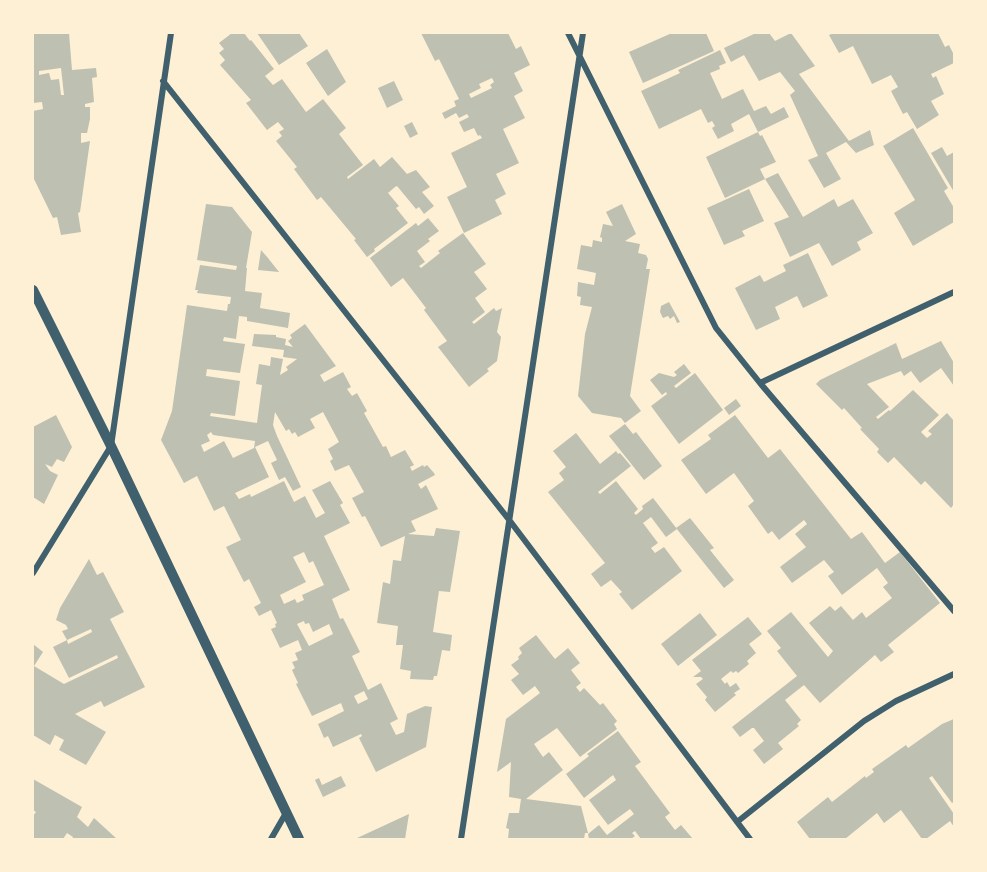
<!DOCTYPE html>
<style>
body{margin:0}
#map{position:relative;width:987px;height:872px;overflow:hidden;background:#fdf0d5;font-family:"Alegreya Sans",sans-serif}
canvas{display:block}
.frame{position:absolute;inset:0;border:34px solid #fdf0d5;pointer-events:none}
</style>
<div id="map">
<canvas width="987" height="872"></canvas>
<div class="frame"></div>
</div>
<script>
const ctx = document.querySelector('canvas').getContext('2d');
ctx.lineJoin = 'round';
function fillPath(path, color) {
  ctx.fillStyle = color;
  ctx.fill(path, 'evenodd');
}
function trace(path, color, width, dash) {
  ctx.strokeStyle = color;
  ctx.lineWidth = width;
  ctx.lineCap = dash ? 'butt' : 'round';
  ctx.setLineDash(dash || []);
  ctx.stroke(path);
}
fillPath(new Path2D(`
 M33 33H69L72 70 96 68 97 77 92 78 94 102 85 104V107H90V119L87 133H81V143L90 141 80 212 78 213 81 232 61 235 57 217 53 218 33 177V111L43 109 42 102 33 103ZM61 68 64 95H61L59 79 51 80 49 73 39 75V71Z
 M232 33H244L250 41 251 40 274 69 265 76 273 85 282 79 306 112 323 99 346 128 339 134 363 165 347 177 348 179 374 159 380 167 392 157 407 174 416 170 430 187 422 192 434 206 424 214 419 207 416 209 397 186 395 187 388 193 399 206 396 208 408 223 374 249 375 251 367 257 354 240 356 239 321 197 317 200 294 169 297 167 276 141 282 136 279 132 284 129 278 122 267 130 246 103 251 100 220 65 225 60 219 53 224 49 219 43Z
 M257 33H299L308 46 279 65Z
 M421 33H508L516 49 521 46 530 65 514 73 523 91 514 96 525 118 503 129 519 163 496 174 506 194 495 200 502 214 464 233 447 197 467 187 451 153 482 138 480 135 478 136 474 128 464 132 459 122 469 117 467 114 459 118 456 113 445 119 442 113 456 106 454 101 459 99 439 59 435 61ZM492 78 494 82 490 85 492 88 471 98 469 94 481 88 479 84Z
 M672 33H706L714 51 643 83 629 52Z
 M756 33H769L775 41 791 33 815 66 799 74 849 141 870 130 874 145 856 153 846 142 826 153 841 179 824 188 808 160 818 156 790 95 795 91 780 72 759 81 744 55 731 62 724 48Z
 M834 33H938L945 47 949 45 954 55V63L931 74 933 78 936 76 944 94 931 101 939 115 917 129 907 112 903 114 891 91 898 87 891 75 872 84 853 46 839 53 829 35Z
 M327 49 346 82 328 96 306 63Z
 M720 50 726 63 719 66 720 69 710 73 722 99 743 89 754 111 766 106 771 114 784 107 789 117 758 132 749 114 731 124 734 131 718 139 712 128 715 126 712 121 708 123 701 109 659 129 641 91 680 73 678 70Z
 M394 81 403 100 387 108 378 88Z
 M412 122 418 134 410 138 404 126Z
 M913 128 948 188 944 191 954 208V222L913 246 894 213 915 200 883 146Z
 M758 132 760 136 762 135 776 162 760 169 765 179 725 198 706 157Z
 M942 147 947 156 954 152V192L931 153Z
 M778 173 803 217 834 199 838 207 853 199 873 233 857 242 861 250 832 266 819 243 790 257 774 223 789 217 765 179Z
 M749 189 764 221 742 231 745 236 724 245 707 208Z
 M206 204 232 207 252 232 246 268H247L245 291 262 293 260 308 290 313 288 328 247 321V317L239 316 236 339 224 337 223 341 245 344 240 373 207 369 206 376 240 381 235 416 211 413 210 416 257 423 262 385 256 384 259 364 270 366 271 357 283 359 280 375 288 370 286 367 297 359 283 357 284 350 252 346 254 334 276 335V337L286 339 285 345 293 347 288 341 292 338 290 335 305 324 336 366 320 375 324 382 343 372 351 387 347 389 352 396 357 393 367 411 364 413 383 447 386 446 391 457 405 450 414 465 410 467 412 471 423 465 424 467 427 465 434 473 435 475 418 484 421 489 426 485 438 509 411 521 416 531 408 534 434 536 436 528 460 531 450 592 439 591 433 632 452 635 450 651 442 650 437 676H434L433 680 410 679 411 671 400 669 403 645H396L398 626 377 623 383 582 390 584 393 560 401 561 405 536 381 547 365 516 362 517 352 498 364 492 349 465 335 471 330 461 333 459 328 449 339 442 323 412 310 419 315 428 298 437 295 432 292 434 289 429 286 431 275 412 273 425 277 436 301 487 293 491 285 477 279 480 271 463 277 460 268 441 255 447 269 477 235 493 239 499 250 494 251 497 284 481 294 502 305 496 316 518 325 513 312 490 330 481 343 503 340 505 350 523 324 536 350 590 332 599 340 619 343 618 360 652 352 656 368 690 381 683 398 719 390 723 396 735 404 732 407 714 425 706 432 707 426 747 376 772 359 738 362 736 361 734 333 747 328 736 324 738 318 724 344 711 341 703 312 716 296 684 298 683 292 670 295 668 292 662 298 660 295 653 302 650 298 640 280 648 271 629 276 627 275 624 277 623 271 610 259 616 254 607 261 603 249 579 244 582 226 547 241 540 224 506 214 511 197 476 184 483 161 440 172 411 187 305 227 311 228 304H230L231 297 197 293 198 290H195L200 265 236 270 237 266 197 260ZM211 432 213 435 255 441 254 448 233 458 224 441 204 452 201 445 210 441 207 435ZM304 552 309 563 313 561 324 585 302 595 304 600 297 603 295 599 284 604 280 595 306 582 293 557ZM304 621 305 624 309 623 313 632 329 624 333 634 309 646 297 624ZM364 691 368 699 358 704 354 696Z
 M622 204 636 234 625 241 640 244 638 253 646 255 648 259 646 269H650L630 396 641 411 625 423 621 418 592 413 578 396 585 334 592 307 580 305 581 297 577 296 578 282 594 285 596 273 577 269 581 245 592 247 593 240 602 242V238L600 237 603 224 613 226 606 212Z
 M428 218 439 231 428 239 430 241 417 251 425 262 419 266 421 268 440 253 438 251 463 233 486 264 474 272 487 289 475 298 485 312 472 322 474 324 494 308 496 311 502 308 497 332 501 337 497 361 487 369 489 371 469 387 438 347 447 341 424 310 426 308 403 278 391 287 370 258 416 223 418 226Z
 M261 250 268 258 279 272 258 270Z
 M808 253 828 296 803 308 797 296 775 307 780 319 756 330 735 288 760 275 764 282 786 271 783 265Z
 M669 302 680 322 677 323 674 316 670 319 668 316 663 318 660 312 661 306Z
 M941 341 954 363V386L941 368 920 383 911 371 904 376 901 371 867 384 889 407 876 417 878 419 889 410 890 411 913 390 939 415 921 432 927 438 932 434 928 431 947 413 954 421V504L951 508 925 481 921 485 894 457 888 463 877 452 879 449 860 429 862 428 844 408 842 410 816 384 820 380 896 343 902 359Z
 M684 364 691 373 674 386 676 388 695 373 723 410 679 444 651 406 667 394 666 392 662 395 650 380 659 373 674 377 677 375 674 372Z
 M736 399 741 406 729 415 724 408Z
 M56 415 72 447 64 462 57 459 52 467 45 464 50 471 58 475 44 504 33 497V427Z
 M735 415 768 458 780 449 851 539 862 532 885 563 900 552 940 603 888 645 894 652 881 662 875 655 820 703 804 685 785 700 801 720 797 724 799 726 778 743 783 749 764 764 753 750 764 741 754 728H752L740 737 732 727 797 676 777 651 781 648 767 631 791 612 828 657 833 651 809 623 830 606 835 611 841 606 853 620 862 612 866 618 892 598 883 587 888 583 877 568 842 595 828 576 834 572 824 560 792 583 780 567 806 547 795 534 807 524 804 520 779 540 772 531 768 534 748 506 754 501 734 473 706 494 681 460 711 439 708 435Z
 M625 424 633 434 636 432 662 466 644 480 609 436Z
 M576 433 600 464 616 451 618 454 620 453 631 466 598 492 600 494 616 481 638 509 634 513 636 515 643 509 642 506 653 498 677 529 666 537 651 517 643 523 658 543 651 548 655 553 664 547 682 571 632 610 619 594 622 592 611 580 601 587 591 574 605 563 548 492 564 480 559 473 566 467 553 451Z
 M690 518 714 548 710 550 734 580 724 588 676 528Z
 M89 559 97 575 103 572 124 612 110 619 145 687 104 707 101 701 75 714 106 732 86 765 59 750 64 740 55 735 50 745 33 735V644L43 652 34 666 64 684 118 658 117 655 69 678 53 647 67 640 68 644 92 632 91 629 67 640 62 631 68 629 66 625 56 620 60 608Z
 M700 613 717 635 678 666 661 644Z
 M748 617 762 634 749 644 756 653 747 661 749 664 738 673 736 671 733 673 731 671 721 679 725 684 727 682 730 687 736 683 740 689 734 693 736 695 715 712 705 700 707 697 696 684 703 679 701 677H693L701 671 692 660Z
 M536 635 555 659 568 648 580 663 571 670 581 683 576 687 580 692 584 688 600 705 603 703 617 721 614 724 617 729 580 757 557 728 534 744 543 757 549 752 563 770 526 799 581 806 588 833H585L584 839H508L509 829 506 828 509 813H519L521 799 509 797 511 762 497 772 506 719 540 693 535 686 523 695 511 680 519 674 511 665 519 659 518 657 522 653 519 648Z
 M954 719V802L952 803 932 776 929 778 954 814V827L950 821 926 839H922L901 810 884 823 877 813 845 839H810L797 822 828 797 832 802 865 776 866 778 874 772 872 769 906 745 908 748 942 724Z
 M618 731 641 762 635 766 670 813 665 817 675 830 681 825 693 839H641L635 831 632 833 635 836 631 839H589L588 834 599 825 607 835 634 814 630 809 608 825 589 800 616 780 613 775 584 798 566 774 589 756 587 754Z
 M341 776 346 786 323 797 315 780 319 778 322 785Z
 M33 779 82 807 77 817 88 827 94 818 117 839H72L73 837 67 833 63 839H33V816L36 812 33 810Z
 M409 814 405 839H355Z`), '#bec0b2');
trace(new Path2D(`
 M568 33 716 328 760 383 954 611
 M163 81 510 521 750 839
 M760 383 954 292
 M33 573 111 446 171 33
 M737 822 864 721 896 701 954 674
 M271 839 286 813
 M461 839 583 33`), '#3f606c', 6);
trace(new Path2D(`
 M33 290 111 446 299 839`), '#3f606c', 10);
</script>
